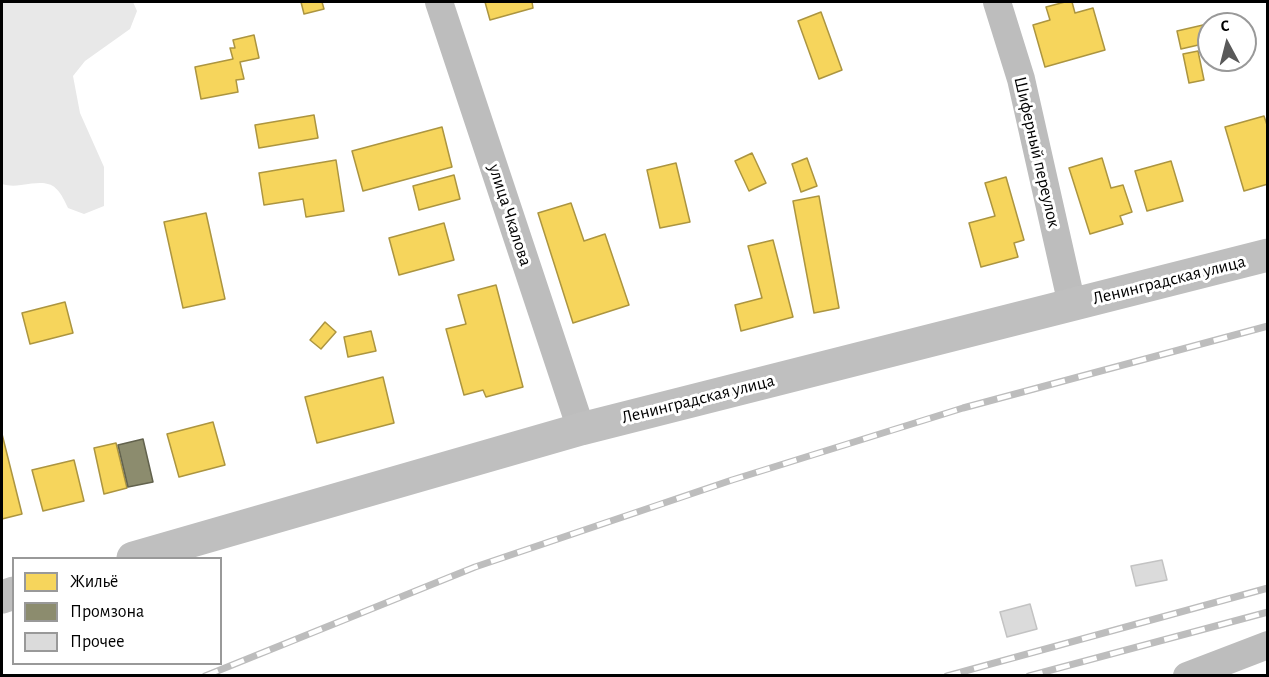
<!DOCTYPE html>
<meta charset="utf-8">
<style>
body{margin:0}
#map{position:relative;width:1269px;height:677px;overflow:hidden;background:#fff;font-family:"Alegreya Sans",sans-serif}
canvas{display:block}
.frame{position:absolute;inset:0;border:3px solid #000;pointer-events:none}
.legend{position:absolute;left:12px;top:557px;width:210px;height:108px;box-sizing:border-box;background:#fff;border:2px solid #999;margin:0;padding:8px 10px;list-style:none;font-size:18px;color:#000}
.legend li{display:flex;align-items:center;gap:12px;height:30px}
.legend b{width:30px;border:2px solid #999}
.north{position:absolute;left:1197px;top:12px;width:60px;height:60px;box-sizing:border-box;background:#fff;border:2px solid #999;border-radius:50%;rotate:353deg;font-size:16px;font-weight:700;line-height:24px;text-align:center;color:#000}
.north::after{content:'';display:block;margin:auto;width:21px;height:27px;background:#595959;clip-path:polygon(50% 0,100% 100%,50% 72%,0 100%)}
</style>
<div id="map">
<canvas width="1269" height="677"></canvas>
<div class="frame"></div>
<ul class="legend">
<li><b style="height:16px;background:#f6d55c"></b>Жильё</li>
<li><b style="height:16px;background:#8c8c6e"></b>Промзона</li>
<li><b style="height:16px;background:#dbdbdb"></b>Прочее</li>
</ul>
<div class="north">С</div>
</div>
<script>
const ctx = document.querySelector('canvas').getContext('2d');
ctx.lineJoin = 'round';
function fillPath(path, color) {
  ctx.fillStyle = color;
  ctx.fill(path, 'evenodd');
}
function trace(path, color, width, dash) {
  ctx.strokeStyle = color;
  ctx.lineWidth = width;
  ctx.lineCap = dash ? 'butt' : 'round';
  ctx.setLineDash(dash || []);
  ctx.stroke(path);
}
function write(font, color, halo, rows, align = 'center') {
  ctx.font = font + ' "Alegreya Sans",sans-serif';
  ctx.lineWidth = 6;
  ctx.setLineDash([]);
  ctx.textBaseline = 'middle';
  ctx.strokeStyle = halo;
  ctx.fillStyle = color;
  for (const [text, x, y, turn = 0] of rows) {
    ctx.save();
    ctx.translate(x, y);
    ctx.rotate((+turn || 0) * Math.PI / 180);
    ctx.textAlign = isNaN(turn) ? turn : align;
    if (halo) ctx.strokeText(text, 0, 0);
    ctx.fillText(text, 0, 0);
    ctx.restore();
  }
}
fillPath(new Path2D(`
 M2 2H133L137 11 130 29 85 61 73 76 80 113 104 167V206L84 214 68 208C56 181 49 181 21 185 14 186 9 186 2 184Z`), '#e8e8e8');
const homes = new Path2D(`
 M301 2H322L324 9 304 14Z
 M485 2H532L533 8 490 20Z
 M1065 2H1072L1075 13 1093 8 1105 50 1045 67 1033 25 1050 20 1046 7Z
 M821 12 842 70 819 79 798 21Z
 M1203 25 1207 43 1181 49 1177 31Z
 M254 35 259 58 240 62 244 79 236 80 238 92 201 99 195 67 233 59 230 48H235L233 40Z
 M1198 51 1204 80 1189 83 1183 54Z
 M314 115 318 138 259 148 255 125Z
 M1264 116 1268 128V184L1244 191 1225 127Z
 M442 127 452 167 363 191 352 151Z
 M752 153 766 183 749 191 735 161Z
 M807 158 817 186 801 192 792 164Z
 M1102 158 1111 188 1123 185 1132 212 1120 216 1123 224 1090 234 1069 168Z
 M336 160 344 211 306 217 303 199 264 205 259 173Z
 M1171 161 1183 201 1147 211 1135 171Z
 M676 163 690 222 660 228 647 170Z
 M454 175 460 199 419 210 413 186Z
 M1006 177 1024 240 1014 243 1018 257 981 267 969 223 995 216 985 183Z
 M819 196 839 308 814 313 793 201Z
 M571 203 584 241 605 234 629 305 573 323 538 213Z
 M206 213 225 299 183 308 164 222Z
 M444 223 454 260 399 275 389 238Z
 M773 240 793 317 741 331 735 305 762 298 748 246Z
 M496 285 523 387 486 397 483 390 464 395 446 329 466 324 458 295Z
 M65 302 73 333 30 344 22 313Z
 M325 322 336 332 321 349 310 340Z
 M371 331 376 351 348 357 344 337Z
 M383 377 394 423 317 443 305 397Z
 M213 422 225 465 179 477 167 434Z
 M2 434 22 514 2 519Z
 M116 443 127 488 104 494 94 448Z
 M74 460 84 501 43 511 32 470Z`);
fillPath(homes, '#f6d55c');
trace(homes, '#ac9540', 1.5);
const industry = new Path2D(`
 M143 439 153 482 128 487 118 445Z`);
fillPath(industry, '#8c8c6e');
trace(industry, '#62624d', 1.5);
const building = new Path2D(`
 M1162 560 1167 580 1136 586 1131 566Z
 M1030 604 1037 629 1007 637 1000 612Z`);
fillPath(building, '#dbdbdb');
trace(building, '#c3c3c3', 1.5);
trace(new Path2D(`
 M439 2 581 429
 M997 2 1021 79 1072 305
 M1187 676 1268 645`), '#bdbdbd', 28);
trace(new Path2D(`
 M133 558 581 429 1268 255
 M2 597 14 593`), '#bfbfbf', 33);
const rail = new Path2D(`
 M205 676 475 567 732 480 963 408 1268 326
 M947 676 1268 588
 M1029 676 1268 612`);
trace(rail, '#bdbdbd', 7);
trace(rail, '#fff', 4.5, [14]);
write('18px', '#000', '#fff', [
 ["Шиферный переулок",1037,152,77],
 ["улица Чкалова",510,215,72],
 ["Ленинградская улица",1169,280,-14],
 ["Ленинградская улица",698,399,-14]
]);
</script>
